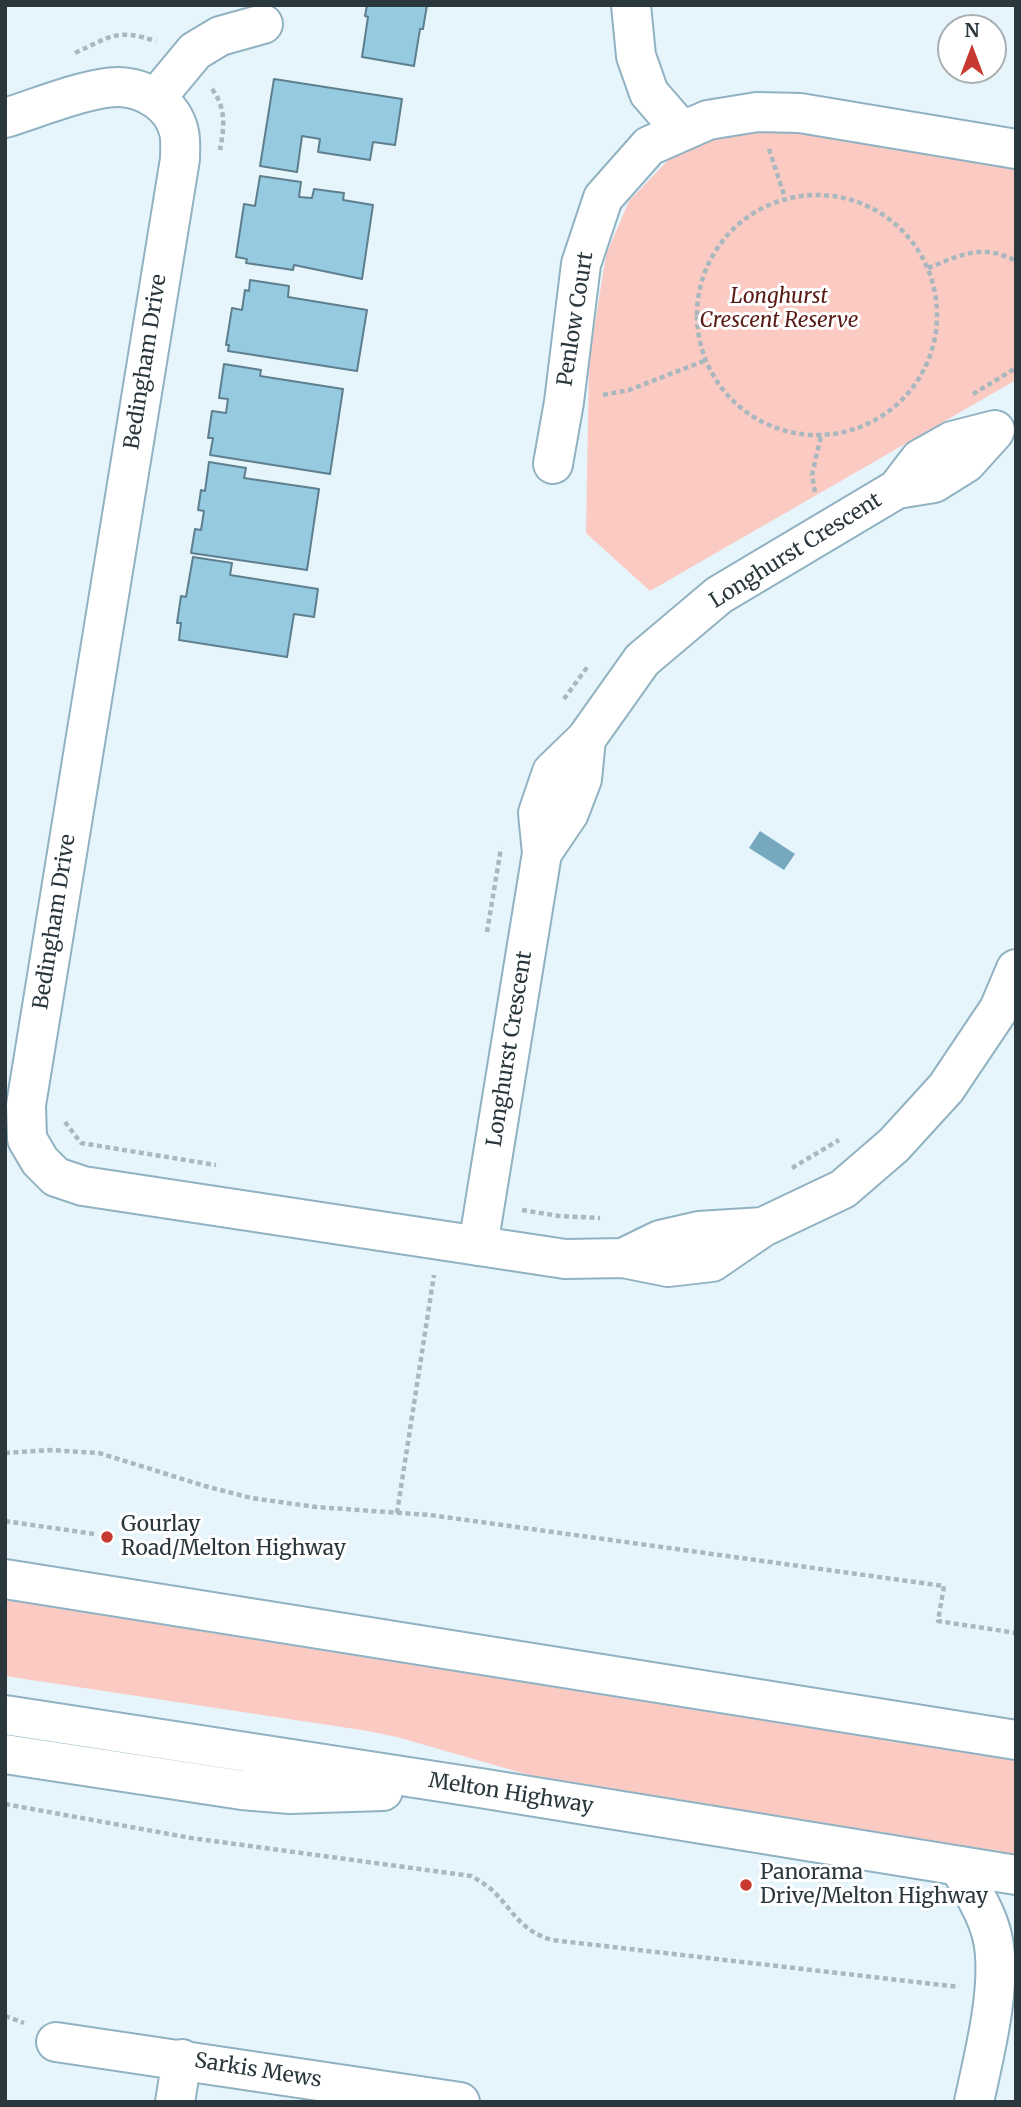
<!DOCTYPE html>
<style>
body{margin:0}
#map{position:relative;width:1021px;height:2107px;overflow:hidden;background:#e6f5fb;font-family:Merriweather,serif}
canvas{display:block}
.frame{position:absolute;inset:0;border:7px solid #2a383e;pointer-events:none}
.north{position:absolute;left:937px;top:14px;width:70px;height:70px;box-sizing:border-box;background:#fff;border:2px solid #aaafb2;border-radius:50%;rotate:0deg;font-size:19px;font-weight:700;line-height:28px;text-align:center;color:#2a383e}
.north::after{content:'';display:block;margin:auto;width:24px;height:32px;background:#c83a31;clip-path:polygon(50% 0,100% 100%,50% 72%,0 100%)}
</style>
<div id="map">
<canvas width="1021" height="2107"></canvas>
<div class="frame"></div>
<div class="north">N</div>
</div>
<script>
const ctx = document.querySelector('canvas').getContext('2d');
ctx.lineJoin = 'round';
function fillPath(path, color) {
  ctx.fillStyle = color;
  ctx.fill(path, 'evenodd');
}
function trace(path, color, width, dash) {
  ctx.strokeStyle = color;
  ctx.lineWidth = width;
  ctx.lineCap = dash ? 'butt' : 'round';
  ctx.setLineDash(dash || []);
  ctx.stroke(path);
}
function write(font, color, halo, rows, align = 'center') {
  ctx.font = font + ' Merriweather,serif';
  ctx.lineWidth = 6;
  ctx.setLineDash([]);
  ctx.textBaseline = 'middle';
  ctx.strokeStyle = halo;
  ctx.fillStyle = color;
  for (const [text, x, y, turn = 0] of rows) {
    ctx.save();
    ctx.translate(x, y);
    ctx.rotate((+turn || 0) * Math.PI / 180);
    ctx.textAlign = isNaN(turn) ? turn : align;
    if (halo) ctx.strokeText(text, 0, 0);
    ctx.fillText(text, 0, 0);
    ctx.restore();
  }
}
fillPath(new Path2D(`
 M723 129H791L1016 165V380L650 591 586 533 589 361 606 255 629 201 673 155Z
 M5 1600 1016 1761V1854L529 1775 397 1737 368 1731 5 1676Z`), '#fbcac2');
fillPath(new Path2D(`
 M760 831 795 854 784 870 749 848Z`), '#76a9c0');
const building = new Path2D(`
 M367 5H427L423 29H420L414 66 362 57 368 17 365 16Z
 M274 79 402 99 395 145 373 142 370 160 318 152 320 139 302 136 297 172 260 166Z
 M260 176 301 182 299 197 312 198 314 189 344 193 343 200 373 205 362 279 294 265 293 270 246 263 247 259 236 257 244 204 255 206Z
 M250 280 289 286 288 297 367 310 357 371 228 351 229 345H226L232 308 242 310 245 290 249 291Z
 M224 364 261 370 260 376 343 389 330 474 210 455 213 438H208L212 411 226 413 228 399 219 398Z
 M209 462 246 468 244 478 319 489 307 570 191 553 195 529 201 530 204 511 198 510 201 490 205 491Z
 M193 557 232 563 230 575 318 589 314 617 294 614 287 657 179 640 181 623H177L181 596 186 597Z`);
fillPath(building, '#96cae1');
trace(building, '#5e7f8e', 2);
const minor = new Path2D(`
 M631 5 636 56 649 93 682 131
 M156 98 195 51 220 36 263 24
 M5 118C35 109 91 86 119 87 146 88 173 105 179 132 181 140 180 151 180 159L26 1105 27 1139 40 1161 56 1177 83 1186 565 1259 623 1258 668 1267 712 1262 763 1227 843 1189 894 1145 946 1088 999 1009 1016 969
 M553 464 564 402 581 264 603 198 649 146 708 120 757 112 800 113 1016 149
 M897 489 934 483 966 463 994 432
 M542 853 569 813 582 779 586 739
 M478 1246 542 853 538 813 552 772 586 739 642 660 719 595 897 489 920 459 952 441 995 430
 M623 1258 660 1240 699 1231 763 1227
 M959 1866C971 1889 988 1914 993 1940 1002 1987 984 2055 974 2102
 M56 2042 460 2102
 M175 2102 182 2059`);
const highway = new Path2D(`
 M5 1579 1016 1740
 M5 1715 480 1788 1016 1875
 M5 1754 242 1790 290 1794 383 1791`);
trace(minor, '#90b2c2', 42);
trace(highway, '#90b2c2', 42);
trace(new Path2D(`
 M75 53C110 37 116 28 156 41
 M212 89C227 109 224 128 220 150
 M769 149 785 198
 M697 315a120 120 0 1 1 240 0a120 120 0 1 1-240 0Z
 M928 268C949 260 971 248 994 253 1002 254 1008 258 1016 260
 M973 394 1016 368
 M603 395 629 390 704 361
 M815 492 812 475 821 436
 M564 699 588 666
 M487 932 501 848
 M65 1122 81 1143 216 1165
 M792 1168 839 1140
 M522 1210 559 1216 600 1218
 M5 1453 50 1450 99 1453 205 1486 251 1498 316 1507 430 1515 944 1586 938 1621 1016 1633
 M397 1513 434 1275
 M5 1521 94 1534
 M5 1804 191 1838 471 1876C478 1880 485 1884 491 1889 513 1910 520 1931 552 1940L959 1987
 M5 2016 24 2023`), '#a9b8be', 4.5, [5, 3.5]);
trace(minor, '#fff', 38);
trace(highway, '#fff', 38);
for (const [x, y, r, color] of [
 [107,1537,7,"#c83a31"],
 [746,1885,7,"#c83a31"]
]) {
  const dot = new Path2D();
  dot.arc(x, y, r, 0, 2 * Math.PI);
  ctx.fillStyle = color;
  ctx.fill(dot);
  trace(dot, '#fff', 2.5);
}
write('italic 21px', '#5a1b16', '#fff', [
 ["Longhurst",779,297],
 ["Crescent Reserve",779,321]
]);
write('21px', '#2a383e', '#fff', [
 ["Penlow Court",576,319,-81],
 ["Bedingham Drive",146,362,-81],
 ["Longhurst Crescent",796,551,-32],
 ["Bedingham Drive",55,922,-81],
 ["Longhurst Crescent",510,1049,-81],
 ["Melton Highway",511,1794,9],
 ["Sarkis Mews",258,2071,9]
]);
write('21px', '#2a383e', '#fff', [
 ["Gourlay",121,1525],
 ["Road/Melton Highway",121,1549],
 ["Panorama",760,1873],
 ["Drive/Melton Highway",760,1897]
], 'left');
</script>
